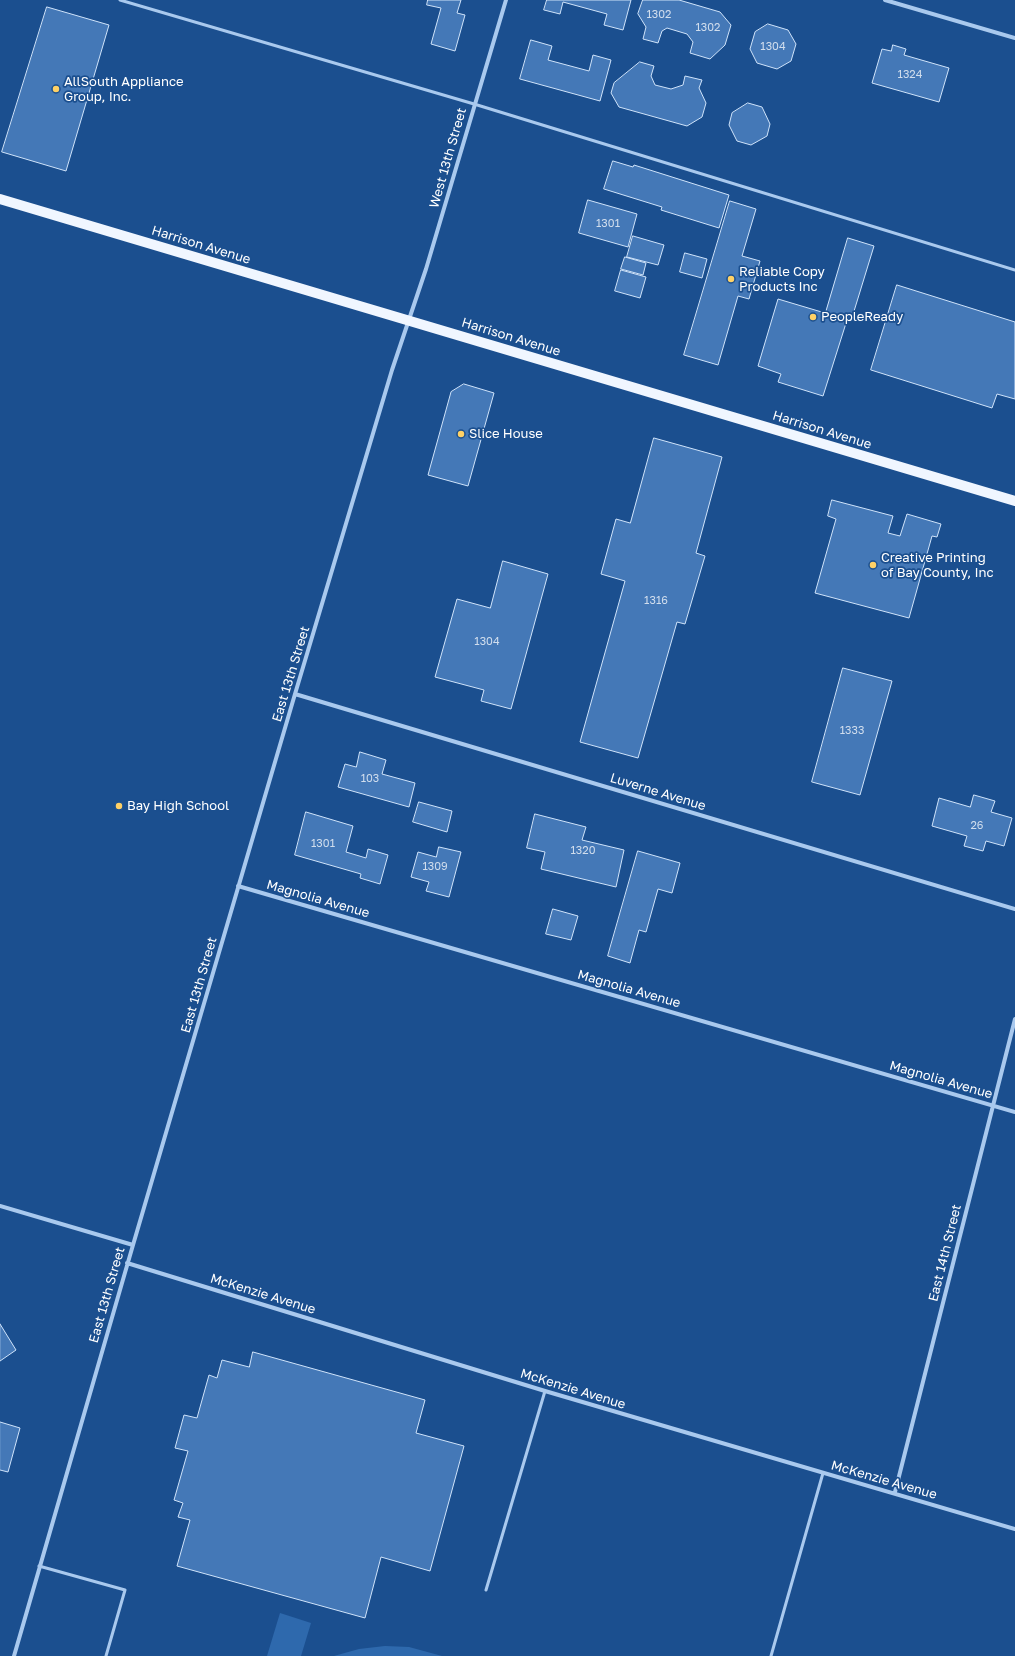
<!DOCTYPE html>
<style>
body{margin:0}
canvas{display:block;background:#1b4f8f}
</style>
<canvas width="1015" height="1656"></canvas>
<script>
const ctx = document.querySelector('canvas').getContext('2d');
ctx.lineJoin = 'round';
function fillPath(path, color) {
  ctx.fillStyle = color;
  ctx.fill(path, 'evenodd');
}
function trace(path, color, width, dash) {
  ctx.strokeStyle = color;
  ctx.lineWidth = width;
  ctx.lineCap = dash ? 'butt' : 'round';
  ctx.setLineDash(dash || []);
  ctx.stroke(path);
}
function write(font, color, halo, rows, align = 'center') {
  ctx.font = font + ' "Golos Text",sans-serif';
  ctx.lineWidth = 3.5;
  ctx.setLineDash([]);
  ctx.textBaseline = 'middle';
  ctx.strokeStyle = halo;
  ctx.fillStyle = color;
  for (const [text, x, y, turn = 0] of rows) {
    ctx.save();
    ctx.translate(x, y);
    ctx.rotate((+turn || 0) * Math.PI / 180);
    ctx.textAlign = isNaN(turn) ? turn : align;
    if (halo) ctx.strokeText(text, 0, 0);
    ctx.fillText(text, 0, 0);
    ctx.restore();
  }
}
fillPath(new Path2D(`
 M280 1613 311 1623 301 1656H267Z
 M385 1646 409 1647 442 1656H334L359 1649Z`), '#2e69ad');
const building = new Path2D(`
 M428 0H461L457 13 465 15 455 51 431 44 441 8 427 5Z
 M547 0H631L623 30 604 25 607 14 563 2 560 14 544 10Z
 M643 0H679L720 12 731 25 725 45 710 59 690 53 693 42 687 34 667 28 662 31 658 43 643 39 646 27 638 14Z
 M47 7 109 25 66 171 2 152Z
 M768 24 788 30 796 44 791 61 777 69 757 63 750 49 755 32Z
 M531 40 552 46 548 60 589 71 593 55 611 60 600 101 520 79Z
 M893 45 906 49 904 55 949 68 939 102 872 83 882 49 891 51Z
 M640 62 654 66 651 76 655 85 671 89 683 85 685 76 702 80 699 88 706 103 702 117 687 126 619 107 611 93 614 83Z
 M748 103 762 107 770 124 767 136 751 145 737 141 729 125 732 113Z
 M613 161 633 167 634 165 729 195 719 228 661 210 662 207 604 189Z
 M588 200 637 214 628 247 579 233Z
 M730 201 756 209 742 256 760 261 749 299 738 296 718 365 684 355Z
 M633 236 664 245 658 265 627 257Z
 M848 238 874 246 851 321 847 320 823 396 778 382 781 374 758 366 778 299 825 313Z
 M685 253 707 259 702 278 680 272Z
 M625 257 646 263 643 275 621 269Z
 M621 270 646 277 640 298 615 291Z
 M897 285 1015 322V399L997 394 992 408 871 370Z
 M464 384 494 393 468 486 428 475 451 392Z
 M654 438 722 457 696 553 705 556 685 624 677 622 638 758 580 742 625 581 601 574 616 519 630 523Z
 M832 500 893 516 888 533 900 536 907 514 941 524 937 537 932 536 909 618 815 593 836 519 828 516Z
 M503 561 548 574 511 709 481 701 484 690 435 677 457 599 490 608Z
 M843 668 892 681 860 795 812 782Z
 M360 752 386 760 382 774 415 783 409 807 338 787 345 764 356 767Z
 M974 795 995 801 991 812 1012 818 1004 846 986 841 983 851 964 846 967 836 932 826 939 798 970 807Z
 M419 802 452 811 447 832 413 822Z
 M306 812 353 826 346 852 366 858 368 849 388 855 380 884 360 878 361 874 295 855Z
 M535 814 586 827 582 840 624 850 616 887 541 869 545 852 527 848Z
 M439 847 461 852 449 897 426 891 429 882 411 877 418 852 436 857Z
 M638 851 680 863 672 893 658 889 646 932 639 930 630 963 608 956Z
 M553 909 578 916 571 940 546 934Z
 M0 1324 16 1350 0 1361Z
 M253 1352 425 1400 416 1433 464 1446 430 1571 381 1557 365 1618 177 1566 190 1520 178 1517 183 1503 174 1500 188 1451 175 1448 184 1415 197 1418 209 1375 217 1378 222 1360 249 1367Z
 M0 1422 20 1428 8 1472 0 1470Z`);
fillPath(building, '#4478b7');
trace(building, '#cfe3fa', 1);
trace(new Path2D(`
 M120 0 474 104 1015 270
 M39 1566 125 1590 106 1656
 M486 1590 545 1391
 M771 1656 823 1473`), '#a9c9ee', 3);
trace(new Path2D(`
 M885 0 1015 38
 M295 694 1015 909
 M238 886 1015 1112
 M0 1206 133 1245
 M127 1263 545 1391 1015 1529
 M895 1492 1015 1019
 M14 1656 133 1245 295 694 392 370 426 269 506 0`), '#a9c9ee', 4);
trace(new Path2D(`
 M0 199 1015 501`), '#f0f6ff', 10);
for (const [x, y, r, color] of [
 [56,89,4,"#ffd166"],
 [731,279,4,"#ffd166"],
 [813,317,4,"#ffd166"],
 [461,434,4,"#ffd166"],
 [873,565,4,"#ffd166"],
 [119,806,4,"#ffd166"]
]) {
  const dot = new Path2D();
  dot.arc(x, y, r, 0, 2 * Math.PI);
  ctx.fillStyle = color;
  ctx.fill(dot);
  trace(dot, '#1b4f8f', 1.5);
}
write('11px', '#d0dded', null, [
 ["1302",659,15],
 ["1302",708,28],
 ["1304",773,47],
 ["1324",910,75],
 ["1301",608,224],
 ["1316",656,601],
 ["1304",487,642],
 ["1333",852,731],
 ["103",370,779],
 ["26",977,826],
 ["1301",323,844],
 ["1320",583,851],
 ["1309",435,867]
]);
write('13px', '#fff', '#1b4f8f', [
 ["AllSouth Appliance",64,82],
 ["Group, Inc.",64,97],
 ["Reliable Copy",739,272],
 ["Products Inc",739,287],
 ["PeopleReady",821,317],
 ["Slice House",469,434],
 ["Creative Printing",881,558],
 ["of Bay County, Inc",881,573],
 ["Bay High School",127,806]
], 'left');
write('13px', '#fff', '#1b4f8f', [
 ["West 13th Street",448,158,-74],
 ["Harrison Avenue",201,245,17],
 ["Harrison Avenue",511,337,17],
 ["Harrison Avenue",822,430,17],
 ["East 13th Street",291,674,-73],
 ["Luverne Avenue",658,792,17],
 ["Magnolia Avenue",318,899,16],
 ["East 13th Street",199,985,-74],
 ["Magnolia Avenue",629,989,16],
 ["Magnolia Avenue",941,1080,16],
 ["East 14th Street",945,1253,-76],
 ["McKenzie Avenue",263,1294,17],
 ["East 13th Street",107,1295,-74],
 ["McKenzie Avenue",573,1389,17],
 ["McKenzie Avenue",884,1480,16]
]);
</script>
